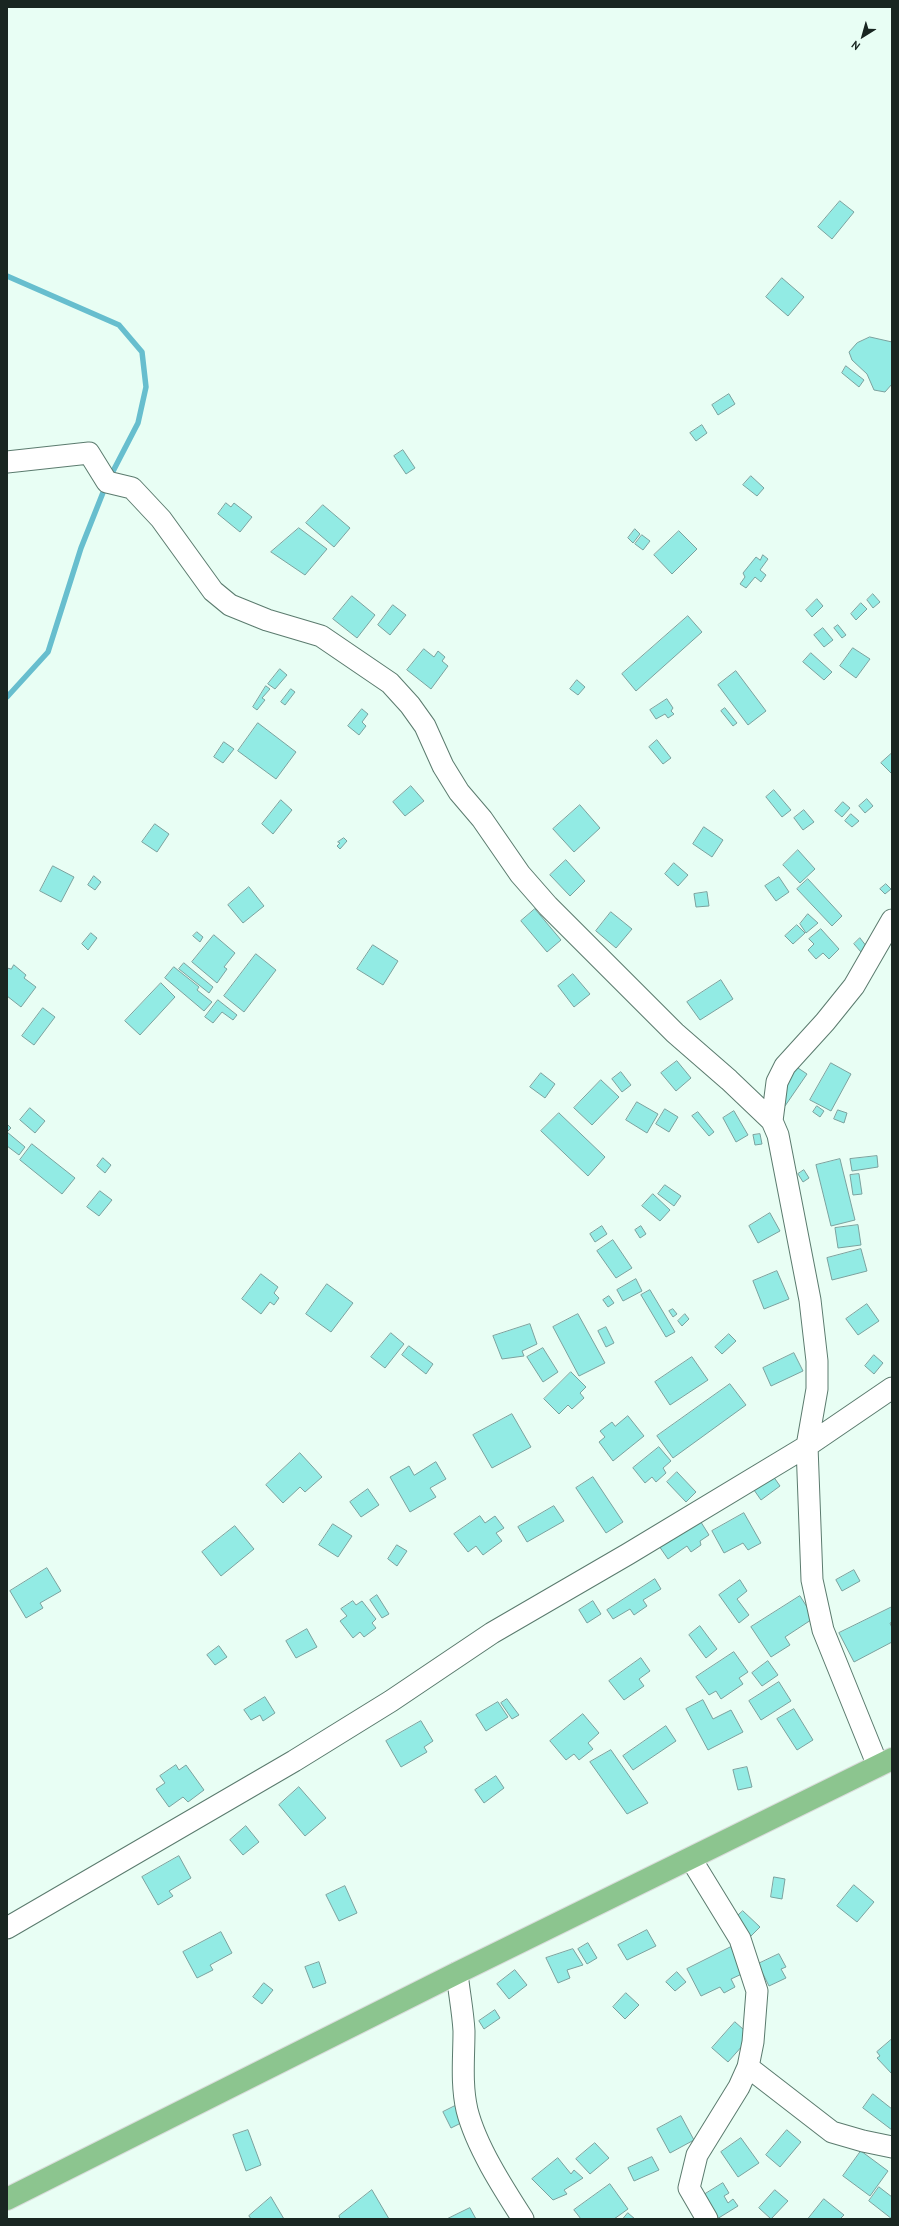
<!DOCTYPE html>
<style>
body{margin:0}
#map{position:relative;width:899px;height:2226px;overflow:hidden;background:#e8fef4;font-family:"PT Sans",sans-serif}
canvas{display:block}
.frame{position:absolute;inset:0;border:8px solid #192621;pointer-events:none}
.north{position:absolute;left:843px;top:16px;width:40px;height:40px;-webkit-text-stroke:3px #e8fef4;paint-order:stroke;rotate:217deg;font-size:11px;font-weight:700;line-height:16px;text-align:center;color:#192621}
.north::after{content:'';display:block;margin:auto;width:14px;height:18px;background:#192621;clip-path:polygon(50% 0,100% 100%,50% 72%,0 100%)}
</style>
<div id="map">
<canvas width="899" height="2226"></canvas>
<div class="frame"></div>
<div class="north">N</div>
</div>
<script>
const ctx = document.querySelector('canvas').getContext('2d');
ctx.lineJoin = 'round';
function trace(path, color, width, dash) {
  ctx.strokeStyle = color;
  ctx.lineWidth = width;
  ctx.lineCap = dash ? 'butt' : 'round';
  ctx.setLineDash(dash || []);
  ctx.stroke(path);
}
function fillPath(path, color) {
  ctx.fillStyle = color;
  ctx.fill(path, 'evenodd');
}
trace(new Path2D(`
 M7 276 119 325 142 352 146 387 138 423 110 477
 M7 697 48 652 81 548 106 485`), '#67bece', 5.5);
const building = new Path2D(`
 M840 201 854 212 832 239 818 227Z
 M782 278 804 297 788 316 766 297Z
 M870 337 892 342V384L885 392 874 390 867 374 852 360 849 352 857 343Z
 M846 366 864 380 859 387 842 373Z
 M729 394 735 404 718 415 712 405Z
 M702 425 707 433 696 441 690 433Z
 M403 450 415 468 406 474 394 456Z
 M751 476 764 488 757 496 743 485Z
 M226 503 231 507 234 503 252 517 240 532 218 514Z
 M323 505 350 528 334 547 306 523Z
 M299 528 327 549 305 575 271 552Z
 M635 529 640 534 633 543 628 538Z
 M679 531 697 549 672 574 654 555Z
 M642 535 650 541 643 550 635 544Z
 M763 555 768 559 760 570 766 575 761 582 755 577 746 588 740 584 745 577 743 573 756 557 760 560Z
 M873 594 880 602 873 608 867 600Z
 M352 596 375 615 357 638 333 619Z
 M817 599 823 606 812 617 806 610Z
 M861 603 867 609 856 620 851 614Z
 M393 605 406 615 390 635 378 625Z
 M688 616 702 632 636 691 622 674Z
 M838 625 846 635 842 638 834 628Z
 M823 628 833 640 824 647 814 635Z
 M853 648 870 659 856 678 840 666Z
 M424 649 434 657 438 651 445 657 442 661 448 666 431 689 407 670Z
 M811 653 832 672 824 680 803 662Z
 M280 669 287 675 275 689 268 684Z
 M736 671 766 711 748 725 718 685Z
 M577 680 585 687 578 695 570 689Z
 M266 686 270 689 262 698 265 700 257 710 253 707Z
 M291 689 295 692 285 705 281 702Z
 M667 699 673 708 671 711 674 714 668 718 665 714 656 719 650 710Z
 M725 708 737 723 733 726 721 711Z
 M362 709 368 714 362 722 366 726 359 735 348 726Z
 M258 723 296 752 276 779 238 751Z
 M657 740 671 758 663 764 649 747Z
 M224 742 234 749 223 763 214 757Z
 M892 753V774L881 763Z
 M411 786 424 801 405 816 393 802Z
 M774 790 791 810 782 817 766 797Z
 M867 799 873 806 865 813 859 806Z
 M281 800 292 810 273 834 262 824Z
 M843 802 850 808 842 817 835 811Z
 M580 805 600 828 574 852 553 829Z
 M804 810 814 822 803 830 794 818Z
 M851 814 859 821 852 827 845 821Z
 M155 824 169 834 157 852 142 842Z
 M704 827 723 840 712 857 693 844Z
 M344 838 347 841 340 849 337 846 340 843 338 842Z
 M798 850 815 869 800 883 783 865Z
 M566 860 585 881 570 896 550 875Z
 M674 863 688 875 678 886 665 874Z
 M53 866 74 877 61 902 40 891Z
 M94 876 101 882 95 890 88 885Z
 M779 877 789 892 776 901 765 886Z
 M808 879 842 916 832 926 797 889Z
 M886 884 891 889 885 894 880 889Z
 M249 887 264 906 243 923 228 905Z
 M707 892 709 906 696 907 694 894Z
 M535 909 561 940 547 952 521 921Z
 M611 912 632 929 616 948 596 931Z
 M808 914 818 923 806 933 800 924Z
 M797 925 805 933 793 944 785 936Z
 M821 929 839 949 829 959 823 953 816 959 808 950 814 944 809 939Z
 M197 932 203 937 200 942 193 936Z
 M91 933 97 938 88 950 82 944Z
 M214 935 235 953 224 967 227 969 217 983 192 962Z
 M860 938 867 947 861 952 854 944Z
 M373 945 398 961 383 985 357 969Z
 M256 954 276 970 244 1012 224 996Z
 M184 963 213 987 209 993 179 969Z
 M14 965 26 975 24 978 36 987 21 1007 7 996V968L11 969Z
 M174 967 199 987 197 990 212 1002 204 1011 165 978Z
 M573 974 590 994 574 1007 558 986Z
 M721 980 733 999 700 1020 687 1002Z
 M161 983 175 997 140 1035 125 1021Z
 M218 1000 237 1015 233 1020 222 1012 213 1023 205 1017Z
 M43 1008 55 1017 34 1045 22 1036Z
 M677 1061 691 1078 676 1091 661 1073Z
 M831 1063 851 1074 831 1111 810 1100Z
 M792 1064 807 1074 785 1106 772 1097Z
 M621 1072 631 1085 622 1092 612 1079Z
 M541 1073 555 1084 545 1098 530 1087Z
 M601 1080 619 1097 592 1125 574 1108Z
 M637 1102 658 1114 647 1133 626 1120Z
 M817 1106 824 1111 820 1117 813 1112Z
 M30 1108 45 1121 35 1133 20 1120Z
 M665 1109 678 1117 669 1132 656 1124Z
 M838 1110 847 1113 844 1123 834 1119Z
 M734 1111 748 1135 736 1142 723 1118Z
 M698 1112 714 1132 709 1136 692 1116Z
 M559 1113 605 1157 588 1176 541 1131Z
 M7 1124 11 1128 7 1132 25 1147 19 1155 7 1146Z
 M760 1134 762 1144 755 1145 753 1135Z
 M32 1144 75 1178 62 1194 20 1160Z
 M877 1156 878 1167 852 1171 850 1159Z
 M103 1158 111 1165 105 1173 97 1166Z
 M840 1159 855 1220 831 1226 816 1165Z
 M804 1170 809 1178 803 1182 798 1174Z
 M859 1174 862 1194 853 1195 850 1175Z
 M665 1185 681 1196 674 1206 658 1194Z
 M100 1191 112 1200 99 1216 87 1207Z
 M653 1194 670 1210 660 1221 642 1206Z
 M770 1213 780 1231 758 1243 749 1226Z
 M858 1225 861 1245 838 1248 835 1228Z
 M602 1226 607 1234 595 1242 590 1234Z
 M641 1226 646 1234 640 1238 635 1230Z
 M613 1240 632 1268 616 1278 597 1251Z
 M861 1249 867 1271 832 1280 827 1258Z
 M777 1271 789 1299 764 1309 753 1281Z
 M261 1274 278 1287 274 1293 279 1298 274 1305 270 1302 261 1314 242 1299Z
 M636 1279 642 1291 623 1301 617 1290Z
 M327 1284 353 1303 331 1332 306 1314Z
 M650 1290 675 1332 666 1337 641 1295Z
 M609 1296 614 1303 608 1307 603 1300Z
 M867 1304 879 1321 858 1335 846 1319Z
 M673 1309 677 1314 673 1317 669 1311Z
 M578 1314 605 1363 579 1376 553 1327Z
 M685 1314 689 1319 682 1326 678 1321Z
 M530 1324 537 1344 522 1351 524 1356 502 1359 493 1336Z
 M606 1327 614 1343 606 1347 598 1331Z
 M391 1333 404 1344 385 1368 371 1357Z
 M729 1334 736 1341 722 1354 715 1347Z
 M409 1346 433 1364 426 1374 402 1355Z
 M543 1348 558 1372 543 1382 527 1357Z
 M794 1353 803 1371 771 1386 763 1368Z
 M874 1355 883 1363 874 1374 865 1366Z
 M692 1357 708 1380 670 1405 655 1382Z
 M571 1372 586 1387 580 1393 584 1398 572 1409 568 1405 559 1414 544 1399Z
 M730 1384 746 1405 673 1458 657 1436Z
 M512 1414 531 1447 492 1468 473 1435Z
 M628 1416 644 1436 613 1461 599 1442 605 1437 600 1431 612 1422 615 1426Z
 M659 1447 671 1461 663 1468 666 1473 656 1482 652 1477 645 1483 633 1468Z
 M300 1453 322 1477 305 1492 300 1487 283 1503 266 1485Z
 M436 1462 446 1479 430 1488 436 1497 410 1512 390 1477 409 1466 414 1475Z
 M677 1472 696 1492 686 1502 667 1482Z
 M773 1476 780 1486 761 1500 754 1490Z
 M593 1477 623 1522 606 1533 576 1488Z
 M368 1489 379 1505 361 1517 350 1502Z
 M554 1506 564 1521 527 1542 518 1527Z
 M744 1513 761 1543 748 1550 743 1543 724 1553 712 1531Z
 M480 1516 485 1523 495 1516 504 1528 496 1533 502 1541 483 1555 476 1546 468 1552 454 1534Z
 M699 1519 709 1535 700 1541 701 1545 691 1552 687 1546 668 1559 659 1546Z
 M333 1524 352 1536 338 1557 319 1545Z
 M235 1526 254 1549 221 1576 202 1552Z
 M397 1545 407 1551 397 1566 388 1559Z
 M47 1568 61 1591 40 1603 43 1608 26 1618 10 1591Z
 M854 1570 860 1581 842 1591 836 1580Z
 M655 1579 661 1589 643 1600 647 1606 634 1615 630 1609 613 1619 607 1610Z
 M740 1580 747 1591 737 1599 749 1615 739 1623 719 1595Z
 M377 1595 389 1614 382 1618 370 1600Z
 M800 1596 814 1618 785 1637 790 1645 771 1657 751 1627Z
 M353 1601 356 1605 362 1601 376 1619 372 1623 376 1628 364 1637 360 1632 353 1638 340 1621 347 1616 341 1609Z
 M593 1601 601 1614 587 1623 579 1610Z
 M892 1607V1622L890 1623 892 1628V1642L854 1662 839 1633Z
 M700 1626 717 1649 706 1658 689 1635Z
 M307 1629 317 1647 296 1658 286 1641Z
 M219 1646 227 1657 215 1665 207 1655Z
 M734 1652 748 1672 739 1678 743 1684 721 1699 716 1691 709 1695 696 1677Z
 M641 1658 650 1671 639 1679 644 1686 624 1700 609 1681Z
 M768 1661 778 1675 762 1686 752 1673Z
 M779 1682 791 1701 761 1720 749 1701Z
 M265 1697 275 1713 263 1721 260 1715 251 1720 244 1710Z
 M507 1699 519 1715 512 1719 501 1703Z
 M703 1700 713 1719 731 1710 743 1732 708 1750 686 1709Z
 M498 1702 508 1717 486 1731 476 1715Z
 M794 1709 813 1740 797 1750 777 1719Z
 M583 1714 599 1733 588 1743 593 1749 579 1760 574 1754 566 1760 550 1741Z
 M421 1721 433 1741 424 1747 427 1752 401 1767 386 1741Z
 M666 1726 676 1741 633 1770 623 1756Z
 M611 1750 648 1803 627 1814 590 1762Z
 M176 1765 179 1770 186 1765 204 1790 188 1802 183 1797 169 1807 156 1789 165 1783 160 1776Z
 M747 1767 752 1787 738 1790 733 1770Z
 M496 1776 504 1788 484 1803 475 1790Z
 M299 1787 326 1818 305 1836 279 1805Z
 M246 1826 259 1842 243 1855 230 1840Z
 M179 1856 191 1878 169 1891 173 1896 158 1905 142 1877Z
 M774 1877 785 1879 782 1899 771 1897Z
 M854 1885 874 1902 857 1922 837 1906Z
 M345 1886 357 1913 339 1921 326 1895Z
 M743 1911 760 1927 749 1938 732 1921Z
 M647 1930 656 1946 627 1960 618 1945Z
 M221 1932 232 1953 210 1965 213 1970 197 1978 183 1952Z
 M588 1943 597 1958 587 1964 578 1949Z
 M731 1947 744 1973 731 1979 735 1987 724 1993 720 1987 701 1996 687 1969Z
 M573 1949 583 1965 567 1970 570 1978 558 1983 546 1958Z
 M779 1954 786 1967 781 1969 786 1978 769 1986 758 1964Z
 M319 1962 326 1983 313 1988 305 1967Z
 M515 1970 527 1985 509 1999 497 1984Z
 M677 1972 686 1982 675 1991 666 1982Z
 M264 1983 273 1990 262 2004 253 1997Z
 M626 1993 639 2005 625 2019 613 2007Z
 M495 2010 500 2018 484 2029 479 2021Z
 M735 2022 751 2036 728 2062 712 2048Z
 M892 2039V2074L877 2058 880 2056 877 2052Z
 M873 2094 892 2109V2130L863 2108Z
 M455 2106 463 2122 451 2128 443 2112Z
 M681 2116 694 2140 670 2153 657 2129Z
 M248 2130 261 2165 246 2171 233 2135Z
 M787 2130 801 2142 780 2167 766 2155Z
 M741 2138 759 2163 738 2177 721 2152Z
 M595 2143 609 2158 590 2174 576 2159Z
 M861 2151 888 2171 870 2196 843 2176Z
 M652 2157 659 2170 634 2181 628 2168Z
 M558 2158 571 2174 574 2170 583 2178 564 2190 567 2194 553 2200 532 2179Z
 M723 2183 729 2193 724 2196 728 2203 733 2199 738 2206 717 2219 702 2196Z
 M610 2184 628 2209 614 2219H581L574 2210Z
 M879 2187 892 2197V2219L869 2201Z
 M372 2190 389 2219H340L339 2216Z
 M775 2190 788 2201 771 2219 759 2208Z
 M271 2197 284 2219H251L249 2216Z
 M824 2199 844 2215 840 2219H808Z
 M470 2208 476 2219H447Z
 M628 2213 635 2219H623Z`);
fillPath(building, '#92ebe4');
trace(building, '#7ba29e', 1);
const minor = new Path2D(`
 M7 462 89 453 107 482 132 488 161 519 213 591 230 605 267 620 321 636 390 683 410 705 425 726 443 766 459 792 482 819 520 874 548 906 675 1033 729 1080 772 1121 778 1135 810 1300 817 1361V1389L807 1446
 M772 1121 777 1082 785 1066 825 1022 854 986 892 920
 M807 1446 892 1388
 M691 1859 740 1939 757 1991 753 2042 748 2067 739 2087 697 2155 689 2188 707 2219
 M7 1928 294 1761 391 1701 492 1633 628 1554 807 1446 812 1580 823 1630 878 1766
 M457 1973C459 1992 463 2012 464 2031 464 2057 461 2084 467 2110 476 2146 503 2188 523 2219
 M748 2067 832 2132 863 2141 892 2147`);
const major = new Path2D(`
 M7 2199 457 1973 892 1759`);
trace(minor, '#5b7b6e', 23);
trace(major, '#dadcdb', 24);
trace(minor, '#fff', 21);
trace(major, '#8cc58f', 22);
</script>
